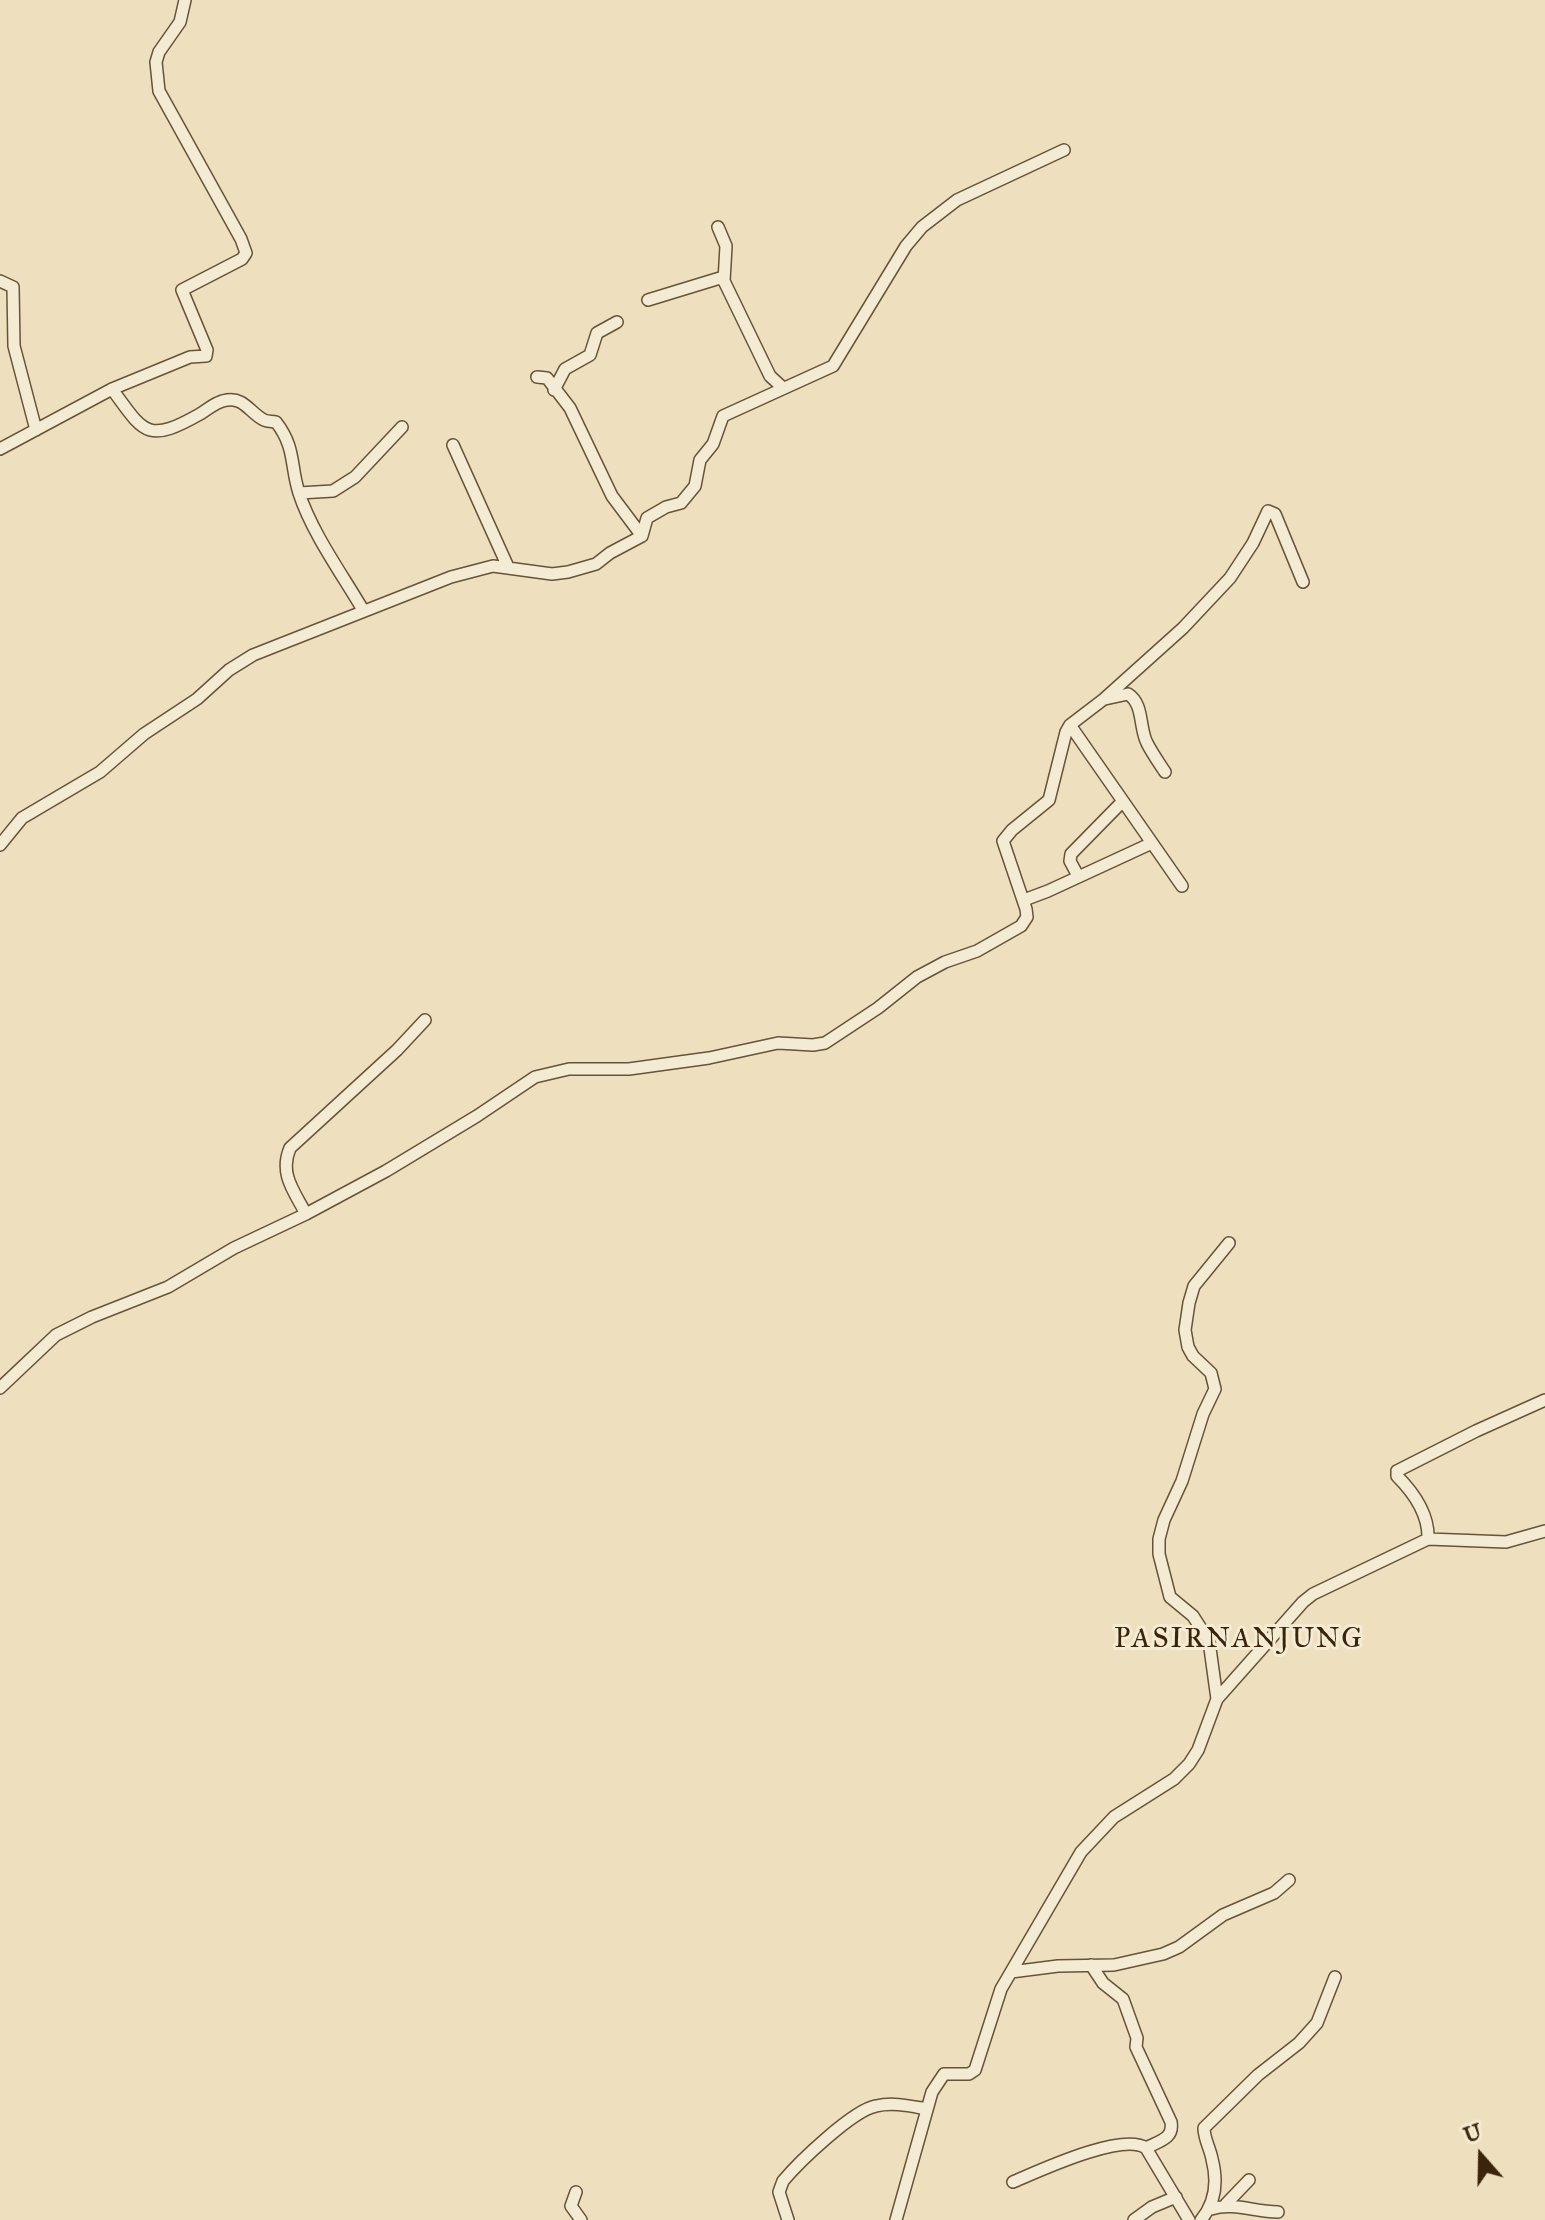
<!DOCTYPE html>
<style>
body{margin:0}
#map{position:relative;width:1545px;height:2220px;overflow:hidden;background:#eee0be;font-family:"IM FELL Great Primer",serif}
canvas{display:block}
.north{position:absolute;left:1441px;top:2116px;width:80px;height:80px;-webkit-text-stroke:6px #f4ebd5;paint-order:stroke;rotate:340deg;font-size:22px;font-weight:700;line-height:32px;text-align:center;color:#3a240a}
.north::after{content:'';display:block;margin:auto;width:28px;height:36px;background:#3a240a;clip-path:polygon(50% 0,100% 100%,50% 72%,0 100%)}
</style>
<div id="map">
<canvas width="1545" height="2220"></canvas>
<div class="north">U</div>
</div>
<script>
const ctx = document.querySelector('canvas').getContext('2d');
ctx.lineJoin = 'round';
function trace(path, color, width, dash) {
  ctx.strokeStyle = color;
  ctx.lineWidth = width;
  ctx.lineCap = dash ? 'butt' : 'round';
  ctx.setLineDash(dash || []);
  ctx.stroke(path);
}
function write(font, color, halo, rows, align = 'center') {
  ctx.font = font + ' "IM FELL Great Primer",serif';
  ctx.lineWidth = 6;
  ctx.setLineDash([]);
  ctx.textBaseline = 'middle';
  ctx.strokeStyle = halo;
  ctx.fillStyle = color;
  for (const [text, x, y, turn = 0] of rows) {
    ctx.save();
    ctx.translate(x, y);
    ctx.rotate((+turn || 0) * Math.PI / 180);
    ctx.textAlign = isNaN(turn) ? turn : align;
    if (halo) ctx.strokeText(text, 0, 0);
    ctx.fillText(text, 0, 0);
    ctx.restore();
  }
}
const street = new Path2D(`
 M718 227 726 246 724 281
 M0 281 13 287 14 346 36 430
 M648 300 720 278 724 281 770 376 783 388
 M537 377 547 378 570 408 612 496 642 536
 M112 389C144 433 147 444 200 414 208 409 217 401 227 400 244 397 251 414 264 420 268 422 272 421 276 422 296 448 290 465 299 493 312 533 342 574 363 610
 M554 390 565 369 590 355 597 333 617 322
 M453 445 508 567
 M0 449 112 389 190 357 206 356 207 350 182 290 242 259 246 253 241 239 159 91 156 62 159 52 180 22 185 0
 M299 493 333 491 355 477 402 427
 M1105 699 1128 694C1144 704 1139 728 1147 743 1152 753 1159 763 1165 772
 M1070 725 1182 886
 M0 845 22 818 100 772 144 734 197 699 229 670 253 655 451 577 493 566 552 574 568 572 596 564 610 553 642 536 647 518 666 507 681 503 695 486 700 460 713 444 723 416 833 366 906 246 922 227 957 200 1064 150
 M1078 876 1070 861 1071 854 1123 801
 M1024 900 1048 891 1152 843
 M306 1214C294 1191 279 1174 290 1148L397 1050 425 1020
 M0 1388 56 1335 92 1317 168 1287 234 1248 306 1214 386 1171 477 1116 535 1077 569 1069H629L709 1058 778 1043 813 1045 825 1043 878 1008 917 977 945 962 977 951 1021 926 1027 917 1026 909 1003 841 1012 830 1049 800 1066 732 1070 725 1104 699 1183 628 1230 578 1253 543 1268 511 1275 514 1303 582
 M1428 1539C1429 1514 1414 1493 1397 1476V1471L1476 1431 1545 1400
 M1217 1699 1209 1641 1193 1616 1170 1597 1159 1554V1539L1164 1520 1182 1481 1203 1414 1215 1389 1211 1373 1193 1356 1188 1347 1185 1330 1189 1303 1194 1286 1229 1243
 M1091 1965 1103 1983 1123 1999 1137 2038 1136 2047 1171 2122C1174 2139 1159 2141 1146 2148
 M1011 1972 1058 1966 1114 1965 1163 1954 1179 1947 1223 1915 1274 1893 1289 1880
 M1013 2182C1039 2171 1122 2132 1146 2148L1189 2220
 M576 2192 571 2206 581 2220
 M1226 2204 1249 2180
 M1211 2209C1234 2202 1254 2212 1278 2212
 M788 2220 779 2192 783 2181C799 2162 853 2110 876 2106 893 2102 910 2106 927 2109
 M896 2220 932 2092 944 2074H969L975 2070 1001 1989 1081 1852 1114 1817 1174 1779 1189 1764 1198 1750 1217 1699 1303 1602 1313 1594 1428 1539 1506 1542 1545 1531
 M1134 2220 1152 2207 1176 2197
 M1201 2220C1216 2202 1218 2182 1212 2159 1210 2148 1204 2139 1204 2128L1258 2075 1299 2043 1317 2023 1335 1977`);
trace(street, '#675337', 14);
trace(street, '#f4ebd5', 11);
ctx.letterSpacing = '2px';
write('28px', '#3a240a', '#f4ebd5', [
 ["PASIRNANJUNG",1239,1640]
]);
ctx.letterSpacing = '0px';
</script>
